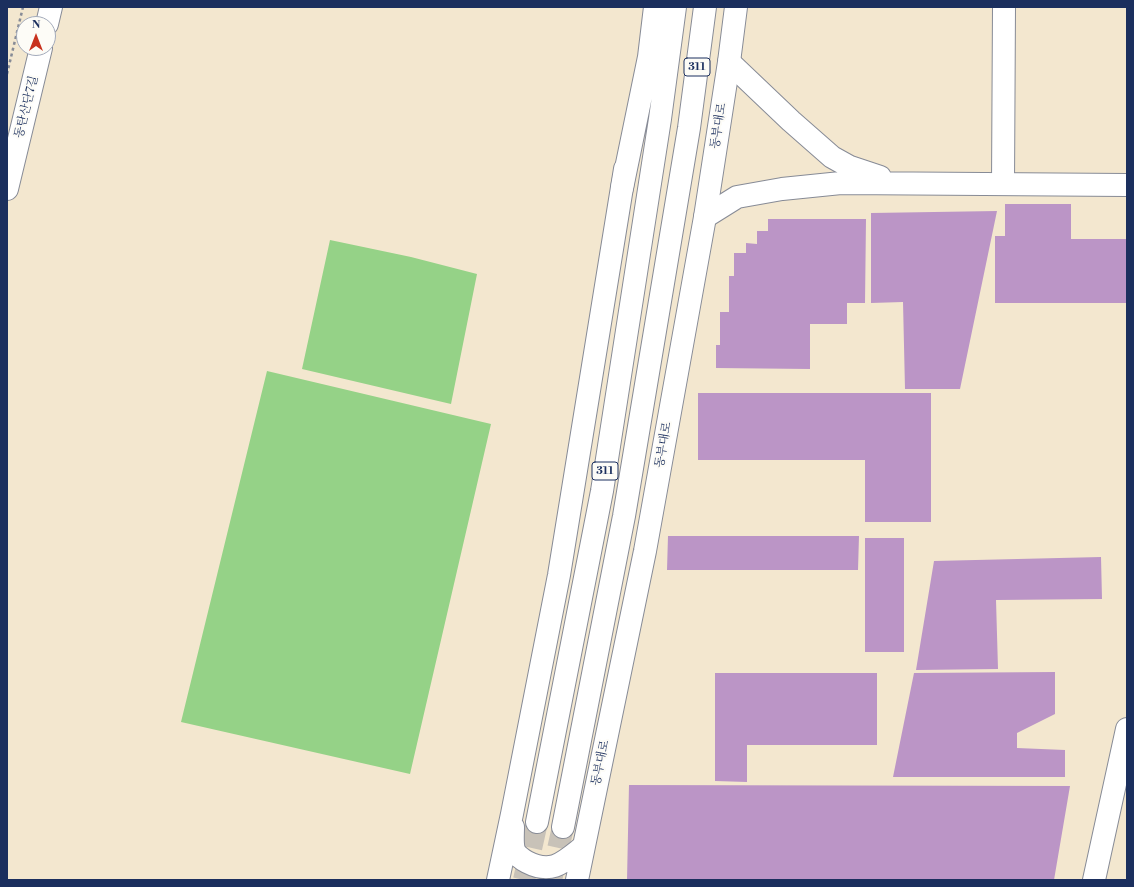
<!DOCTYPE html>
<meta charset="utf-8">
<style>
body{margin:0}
#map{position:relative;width:1134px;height:887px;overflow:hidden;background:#f3e7cf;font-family:"Libre Bodoni",serif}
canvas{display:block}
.frame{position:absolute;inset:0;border:8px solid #1b2f5e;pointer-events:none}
.north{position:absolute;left:16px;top:16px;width:40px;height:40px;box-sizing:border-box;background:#fdfcf7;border:1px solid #a3aaba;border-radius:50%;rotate:0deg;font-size:11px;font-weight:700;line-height:16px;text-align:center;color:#1b2f5e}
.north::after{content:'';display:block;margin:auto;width:14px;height:18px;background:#c8321e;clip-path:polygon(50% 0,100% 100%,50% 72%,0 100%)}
</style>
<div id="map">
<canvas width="1134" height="887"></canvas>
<div class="frame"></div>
<div class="north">N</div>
</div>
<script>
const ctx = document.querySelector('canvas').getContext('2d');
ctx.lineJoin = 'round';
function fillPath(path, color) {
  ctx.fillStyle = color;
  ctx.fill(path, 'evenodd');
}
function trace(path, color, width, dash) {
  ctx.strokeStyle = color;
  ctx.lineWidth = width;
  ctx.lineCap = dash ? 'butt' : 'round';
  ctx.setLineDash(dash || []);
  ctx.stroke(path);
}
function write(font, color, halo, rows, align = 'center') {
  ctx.font = font + ' "Libre Bodoni","Noto Serif KR",serif';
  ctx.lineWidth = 4;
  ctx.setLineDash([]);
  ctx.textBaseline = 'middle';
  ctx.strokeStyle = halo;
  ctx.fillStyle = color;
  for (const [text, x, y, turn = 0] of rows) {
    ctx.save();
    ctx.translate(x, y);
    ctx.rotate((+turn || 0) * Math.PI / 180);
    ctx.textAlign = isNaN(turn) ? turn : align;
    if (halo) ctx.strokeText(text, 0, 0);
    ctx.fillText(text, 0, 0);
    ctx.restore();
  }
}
fillPath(new Path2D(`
 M330 240 411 257 477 274 451 404 302 369Z
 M267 371 491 424 410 774 181 722Z`), '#95d287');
fillPath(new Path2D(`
 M1005 204H1071V239H1127V303H995V236H1005Z
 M997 211 960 389H905L903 302 871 303V213Z
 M768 219H866L865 303H847V324H810V369L716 368V345H720V312H729V276H734V253H746V243L757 244V231H768Z
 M698 393H931V522H865V460H698Z
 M668 536H859L858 570H667Z
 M865 538H904V652H865Z
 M1101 557 1102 599 996 600 998 669 916 670 934 561Z
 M1055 672V714L1017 733V748L1065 750V777H893L914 673Z
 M715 673H877V745H747V782L715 781Z
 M629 785 1070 786 1054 880H627Z`), '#bb95c6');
trace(new Path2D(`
 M524 880 537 822
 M551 880 563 827`), '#c8c2b8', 22, [22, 11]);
const minor = new Path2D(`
 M47 24 51 7
 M729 62 791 121 832 157 850 167 880 177
 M1003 184 1004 7
 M7 189 41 48
 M705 217 737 197 782 189 841 183 1127 185
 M1094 880 1127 729`);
const major = new Path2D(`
 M513 827C513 834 512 844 514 850 516 855 523 860 527 862 552 875 564 862 583 847
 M498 880 512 814 559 575 625 169
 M577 880 645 551 705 217 729 62 736 7`);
const highway = new Path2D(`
 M622 188 649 57 655 7
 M537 822 602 491 660 119 675 7
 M563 827 624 516 689 128 705 7`);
trace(minor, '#878b96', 24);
trace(major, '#878b96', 24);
trace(highway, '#878b96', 24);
trace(new Path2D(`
 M7 74 23 7`), '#878b96', 2.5, [3, 3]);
trace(minor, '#fff', 22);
trace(major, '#fff', 22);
trace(highway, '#fff', 22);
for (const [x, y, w] of [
 [697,67,26],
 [605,471,26]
]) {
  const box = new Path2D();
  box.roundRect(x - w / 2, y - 9, w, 18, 3);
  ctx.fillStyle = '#fdfcf7';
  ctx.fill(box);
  trace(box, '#1b2f5e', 1);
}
write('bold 11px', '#1b2f5e', null, [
 ["311",697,67],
 ["311",605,471]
]);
write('12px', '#1b2f5e', '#fdfcf7', [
 ["동탄산단7길",27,107,-76],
 ["동부대로",719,126,-81],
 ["동부대로",664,445,-80],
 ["동부대로",601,763,-78]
]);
</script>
